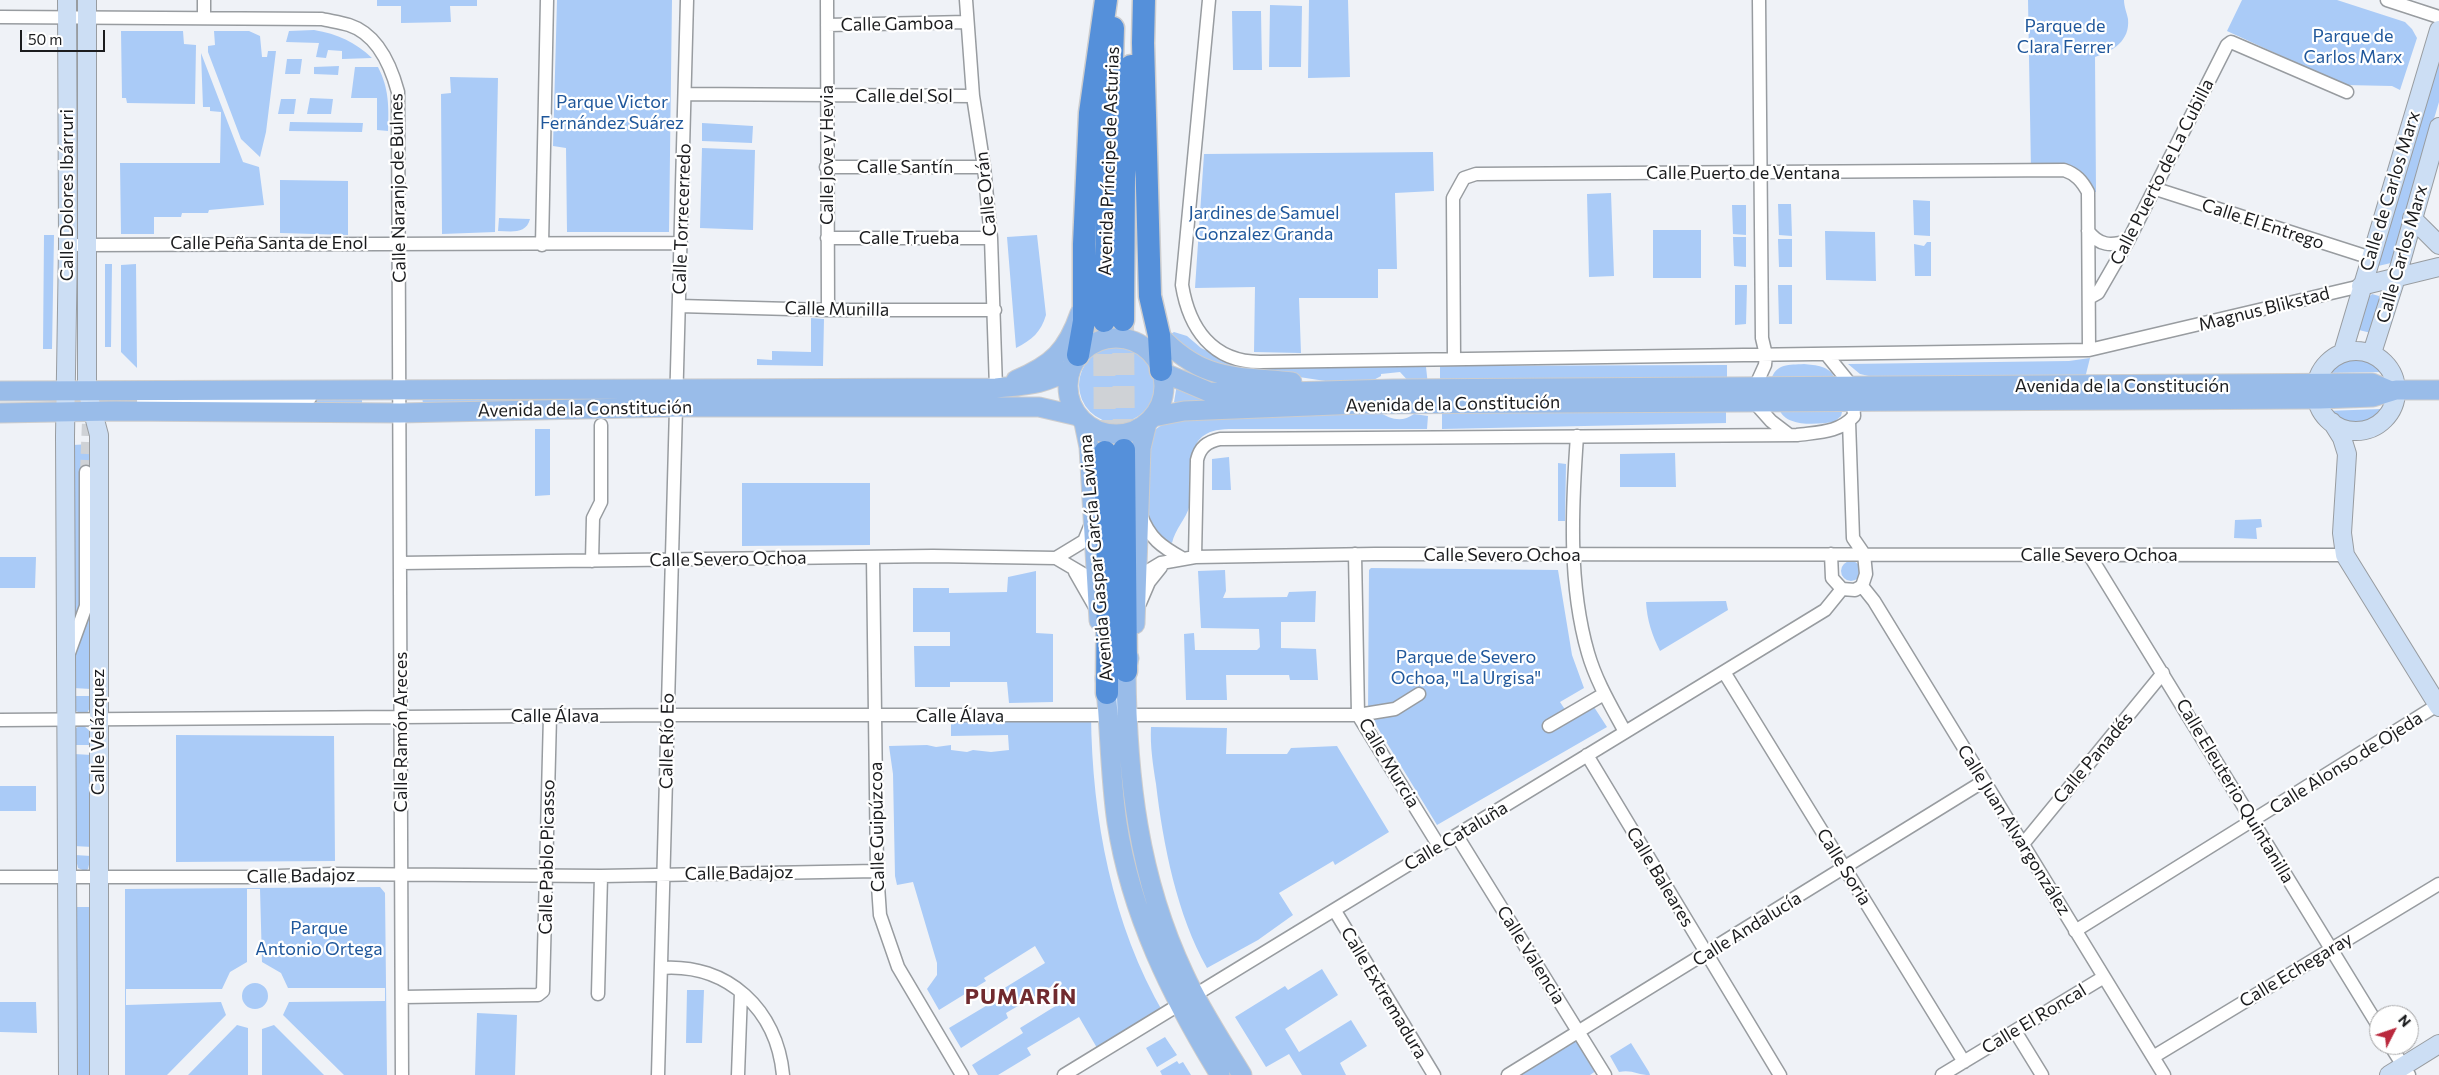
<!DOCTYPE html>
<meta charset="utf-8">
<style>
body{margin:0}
#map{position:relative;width:2439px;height:1075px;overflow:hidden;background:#eff2f7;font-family:Commissioner,sans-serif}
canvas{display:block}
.north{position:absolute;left:2369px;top:1005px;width:50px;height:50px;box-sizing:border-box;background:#fff;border:1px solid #a4a4a5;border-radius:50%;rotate:49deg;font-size:14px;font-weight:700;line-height:20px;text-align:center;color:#1b1c1e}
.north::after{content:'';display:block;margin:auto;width:18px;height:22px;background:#ba293d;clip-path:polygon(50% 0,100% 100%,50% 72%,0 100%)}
.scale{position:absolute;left:20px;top:30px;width:85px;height:22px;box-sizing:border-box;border:2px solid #1b1c1e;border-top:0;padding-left:6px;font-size:15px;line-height:18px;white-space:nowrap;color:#1b1c1e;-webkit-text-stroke:4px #fff;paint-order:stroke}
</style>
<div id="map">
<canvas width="2439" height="1075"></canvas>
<div class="north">N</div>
<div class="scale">50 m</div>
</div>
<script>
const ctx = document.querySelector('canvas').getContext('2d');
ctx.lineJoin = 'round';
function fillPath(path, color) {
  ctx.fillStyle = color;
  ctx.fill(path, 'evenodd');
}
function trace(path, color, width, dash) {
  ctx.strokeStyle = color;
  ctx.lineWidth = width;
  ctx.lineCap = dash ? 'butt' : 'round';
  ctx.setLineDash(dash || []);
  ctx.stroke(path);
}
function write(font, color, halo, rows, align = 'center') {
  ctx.font = font + ' Commissioner,sans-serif';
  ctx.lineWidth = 4.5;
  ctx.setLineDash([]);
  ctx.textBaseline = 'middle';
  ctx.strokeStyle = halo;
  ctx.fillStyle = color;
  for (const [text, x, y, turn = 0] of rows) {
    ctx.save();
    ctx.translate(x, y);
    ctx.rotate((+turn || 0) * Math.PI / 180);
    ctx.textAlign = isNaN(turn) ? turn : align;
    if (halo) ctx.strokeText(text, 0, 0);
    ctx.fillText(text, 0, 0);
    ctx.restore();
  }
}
fillPath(new Path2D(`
 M377 0H477V6H450L451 22 401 23V6H377Z
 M557 0H672L669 232H567L566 148 553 146Z
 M1309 0H1348L1350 77 1308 78Z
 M2028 0H2124C2124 7 2127 13 2128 19 2130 41 2113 51 2095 57L2096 192H2088L2073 173 2031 171Z
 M2242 0H2337L2405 22 2412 29 2417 38 2400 90 2392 86 2345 85 2227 31Z
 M1270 5 1302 6 1301 67H1269Z
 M1232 11H1261L1262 70H1233Z
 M314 30C338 34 355 42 372 58L342 59V51L328 50 326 58 316 57 319 43 286 42 289 31Z
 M121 31H183L184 44 196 45 195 104 127 103 126 98H122Z
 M214 31H249L260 36 262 57H267L268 51H276L266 132 260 157 241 139 208 52V46L215 45Z
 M201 53 243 162 259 167 264 205 209 210 208 213H182L181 217H154V234H121L120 163H220L221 112 210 111V107H203Z
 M2439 58V102L2391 263 2378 266Z
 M287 59H302L300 74H285Z
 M339 66 338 75 314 74V67Z
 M355 67H378C389 88 389 107 388 131L377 130V98H351Z
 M450 77 498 78 495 232 442 234 441 94 451 93Z
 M310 98 333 99 331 114H307Z
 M281 99H296L294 114H278Z
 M290 122 363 123 362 132 289 131Z
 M702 123 753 126 752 143 702 141Z
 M702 148 755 150 753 230 700 228Z
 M1433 152 1434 191 1395 193 1397 269H1378V298H1299L1301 353 1254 352 1255 287 1195 288 1204 154Z
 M280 180 348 181V235L280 233Z
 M1611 193 1614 276 1589 277 1587 194Z
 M1913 200 1930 201V236L1914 235Z
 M1778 204H1791L1792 236 1779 235Z
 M1732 205H1746V235L1733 234Z
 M499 218 530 219C526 235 510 231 498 231Z
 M1653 230H1701V278H1653Z
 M1825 231 1875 232 1876 281 1826 280Z
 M44 235H54L52 349H43Z
 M1037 235 1046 315C1041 332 1032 340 1016 348L1007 237Z
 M1733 237H1746V267L1734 266Z
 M1778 239H1792V267H1779Z
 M1927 242H1931V276H1915L1914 244 1924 246Z
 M105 264H112L111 347H105Z
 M136 264 137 368 121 352V265Z
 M1735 285H1747L1746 324 1735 325Z
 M1778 285H1792V324H1779Z
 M2372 294 2379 296 2381 302 2371 333 2359 330 2368 298Z
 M811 318 824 319 823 366 757 365V359L772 360V351L811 352Z
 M1174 332 1187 336 1201 348 1232 363 1426 367 1428 385 1411 384 1400 372 1381 374V376L1368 383 1332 382 1207 363 1169 335Z
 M1079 385a38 38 0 1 1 76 0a38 38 0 1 1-76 0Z
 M2358 357 2377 365 2382 372 2327 373C2335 361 2343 358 2358 357Z
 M2090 358 2085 378 1886 380 1860 374 1848 364 2069 361Z
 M1804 364C1815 365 1831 366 1835 379L1771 380C1776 363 1789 365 1804 364Z
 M1727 365V378L1440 384V366Z
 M1177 384 1227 404 1174 402Z
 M342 396H362V405L296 403Z
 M422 396 660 398 423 404Z
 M1843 408 1841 416 1834 422C1818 424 1786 428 1779 409Z
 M1726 409V423L1442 429V410Z
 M2381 409 2365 425C2347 426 2339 423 2326 411Z
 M1379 412C1390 419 1402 423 1414 414L1428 416 1427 429H1229C1177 430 1198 473 1190 505 1186 519 1175 529 1172 543 1140 530 1144 484 1148 456 1149 449 1149 439 1153 433 1158 425 1167 423 1176 420Z
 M535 429H550V495L535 496Z
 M91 444V470L83 603 74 628 73 445Z
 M1675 453 1676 487H1620V454Z
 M1229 457 1231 490H1212V459Z
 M1558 463 1566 464 1565 521H1558Z
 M742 483H870V545L742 546Z
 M2261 519 2262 527 2256 528 2257 539 2234 538 2235 520Z
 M0 557H36L35 588H0Z
 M1841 571a10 10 0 1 1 20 0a10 10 0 1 1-20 0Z
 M1371 568 1558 570 1572 655 1584 688 1560 702 1566 711 1594 707 1607 727 1437 825 1368 712 1369 570Z
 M1225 570 1226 591 1223 598 1287 597 1289 592 1316 591 1315 622H1281V648L1316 649 1318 680H1290L1289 675H1226L1227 700H1186L1184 634 1194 633 1195 650H1257L1260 647 1259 629 1201 628 1198 571Z
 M1036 571V633L1053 634V702L1009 703 1007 682H950V687H915L914 646H950V632H913V588H949V593L1007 592 1008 577Z
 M1726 601 1728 610 1660 651C1652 635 1647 620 1646 602Z
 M92 606 91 689 73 688V656Z
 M74 696H90L91 706 87 713H80L76 711Z
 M1091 715C1092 818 1112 925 1164 1014L1100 1053 1079 1017 1027 1048 1031 1055 998 1075H978L972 1065 1023 1033 1020 1028 1067 999 1057 983 1006 1013 1008 1018 961 1048 949 1028 1001 997 998 992 1045 963 1035 946 984 978 986 981 939 1010 927 989 937 975V963L913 882 897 885 895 876 893 774 889 746 927 745 936 747 951 745V750L967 752 973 750 991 752 1009 750 1008 735 951 736V716Z
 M84 726 91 732 90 745H73L75 729 79 726Z
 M1151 727 1227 728 1226 754H1287L1291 748 1337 746 1389 832 1335 865 1333 861 1279 893 1293 915 1258 940 1207 968C1177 915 1163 844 1156 784 1153 765 1150 746 1151 727Z
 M176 735 334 736 335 861 176 862Z
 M74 754 92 755V847L74 846Z
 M0 786H36V811H0Z
 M75 855 91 856 88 869 85 871 78 868Z
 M380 887 385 893 387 1075H344L283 1015 289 1002 385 1001V988H288L281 973 262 962 260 889H247V962L230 972 222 989H126V1005L221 1002 226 1015 167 1075H125V889Z
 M75 907H91V1075H75Z
 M1322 969 1338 995 1285 1029 1299 1052 1351 1020 1367 1046 1340 1063 1346 1075H1302L1289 1054 1266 1067 1235 1017 1285 986 1288 990Z
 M242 996a13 13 0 1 1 26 0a13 13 0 1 1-26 0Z
 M687 990H704L702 1043H686Z
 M0 1002H36L37 1033 0 1032Z
 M477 1013 517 1015 515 1075H475Z
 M237 1025 248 1028V1075H188Z
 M274 1025 324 1075H262V1029Z
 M1578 1032 1600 1068 1590 1075H1508Z
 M1165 1037 1177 1055 1157 1067 1146 1048Z
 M1631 1043 1649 1072 1650 1075C1638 1075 1631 1069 1619 1072L1610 1056Z
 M1177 1061 1179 1064 1183 1062 1191 1075H1162L1160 1071Z`), '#aacbf7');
trace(new Path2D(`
 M86 472 88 421 94 413`), '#cfd2d6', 12, [12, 6]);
trace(new Path2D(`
 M1123 320 1124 450
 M1104 321 1105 452`), '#cfd2d6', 22, [22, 11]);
const street = new Path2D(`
 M204 0V17
 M827 0 828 310
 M966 0 973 96 984 167 991 238 996 388
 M1209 0 1182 285C1189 328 1212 362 1260 362L2089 350 2361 286
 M1759 0 1762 338 1766 355 1765 365 1755 387 1754 402 1771 421 1788 434
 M2387 0 2439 17
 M0 17 322 19C330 21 340 22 349 25 377 34 391 66 398 92L402 1075
 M827 25 967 22
 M686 94 973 96
 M826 167H984
 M2156 189 2371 258
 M2088 231C2099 246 2111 246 2128 241
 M827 238H991
 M78 245 681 243
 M542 245 547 0
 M2089 298 2098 293 2128 241 2227 45 2231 42 2347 92
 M679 306 828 310H995
 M1454 359 1453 198 1464 178 1476 174 2064 170C2076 174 2082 181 2088 192L2089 350
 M143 401H269L310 398
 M1849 421 1853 538 1864 554
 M1577 436C1572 506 1568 584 1588 653 1596 681 1611 706 1625 732
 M1141 515C1149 538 1162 547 1182 558
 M1355 554 1358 715 1439 846
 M1831 554 1832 578 1842 589 1855 590 1862 586 1866 574 1864 554
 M2090 556 2379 1027
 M873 557 877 871 880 915 898 967 962 1075
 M1195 557 1197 460C1200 447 1207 442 1220 439L1797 435C1818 432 1839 433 1854 416L1852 386 1826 354
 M1056 558 1090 578 1101 581
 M592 561 593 518 601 502V425
 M400 563 933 556 1056 558 1084 541 1091 524
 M1075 572 1095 607
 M1131 581 1161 563 1195 557 1375 554 2345 555
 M1862 586 1874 601 2164 1075
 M1140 603 1149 582 1161 567
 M69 653 86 606V472
 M1724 672 1964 1062
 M1116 684C1116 696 1115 708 1127 715H1358L1395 709 1419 694
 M0 720 667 715H1100L1108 710
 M1549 726 1604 694
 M1587 755 1780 1075
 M1457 836 1605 1075
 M2023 844 2163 673
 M0 877H252L333 874 601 876 877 871
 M1335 911 1434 1075
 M2075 931 2439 704
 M661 968C728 963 777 1010 783 1075
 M598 994 601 876
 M402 997 538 995 543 991 550 716
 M2015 1031 2042 1075
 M2390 1045 2409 1075
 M2153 1057 2439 884
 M658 1075 687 0
 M738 1075 741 992
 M1064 1075 1825 610 1842 589
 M1508 1075 1984 781
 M1942 1075 2104 977`);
const secondary = new Path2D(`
 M67 0 68 245 65 436 68 1075
 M87 0V390L99 435V1075
 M2412 218 2439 245
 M2361 286 2439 267
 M2316 391a40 40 0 1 1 80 0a40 40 0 1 1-80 0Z
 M2343 352 2439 30
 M2372 353 2400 265 2439 127
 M2332 422 2342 438 2347 454 2342 533 2345 555 2439 707
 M2389 1075 2439 1044`);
const primary = new Path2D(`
 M1159 335C1202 381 1233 376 1292 382
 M1068 386a48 48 0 1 1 96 0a48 48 0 1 1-96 0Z
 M1162 372 1209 392 1254 393 1393 389 2372 383 2391 391
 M1016 380C1052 365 1067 351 1080 313
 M0 391 996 388C1025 385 1045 385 1070 369
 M0 413 114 411 400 413 677 407H1039L1078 416
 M1153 417 1184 411 1360 404 2320 399 2373 397 2396 390H2439
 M1084 423 1089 447 1099 621
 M1135 624 1141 448 1147 423
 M1129 658 1126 671C1127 777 1138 877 1184 974 1200 1009 1222 1042 1242 1075
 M1105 678C1110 726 1110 775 1117 823 1131 914 1172 997 1220 1075`);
const highway = new Path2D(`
 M1144 0 1143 43 1150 296 1159 335 1161 370
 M1123 320 1124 178 1131 66
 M1104 321 1113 28
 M1078 355 1084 321V244L1090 113 1106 0
 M1124 450 1126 671
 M1105 452 1108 562 1107 693`);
trace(street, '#989ca0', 15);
trace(secondary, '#989ca0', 20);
trace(primary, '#cdcdce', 21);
trace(highway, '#cdcdce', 25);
trace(street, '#fff', 12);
trace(secondary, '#ccdef4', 18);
trace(primary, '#99bce9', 19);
trace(highway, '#5590da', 22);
write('18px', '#1b1c1e', '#fff', [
 ["Calle Gamboa",897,24,-1],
 ["Calle del Sol",904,96],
 ["Calle Jove y Hevia",827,155,-90],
 ["Avenida Príncipe de Asturias",1109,161,-88],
 ["Calle Santín",905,167],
 ["Calle Puerto de La Cubilla",2162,172,-63],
 ["Calle Puerto de Ventana",1743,173],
 ["Calle Naranjo de Bulnes",398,188,-91],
 ["Calle de Carlos Marx",2390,191,-73],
 ["Calle Orán",986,194,-96],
 ["Calle Dolores Ibárruri",67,195,-90],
 ["Calle Torrecerredo",682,219,-88],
 ["Calle El Entrego",2263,224,18],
 ["Calle Trueba",909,238],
 ["Calle Peña Santa de Enol",269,243],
 ["Calle Carlos Marx",2402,254,-74],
 ["Calle Munilla",837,309,1],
 ["Magnus Blikstad",2264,309,-14],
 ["Avenida de la Constitución",2122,386],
 ["Avenida de la Constitución",1453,404,-1],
 ["Avenida de la Constitución",585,409,-1],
 ["Calle Severo Ochoa",1502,555],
 ["Calle Severo Ochoa",2099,555],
 ["Avenida Gaspar García Laviana",1096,558,-95],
 ["Calle Severo Ochoa",728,559,-1],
 ["Calle Álava",555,716],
 ["Calle Álava",960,716],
 ["Calle Velázquez",98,732,-90],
 ["Calle Ramón Areces",401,732,-90],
 ["Calle Río Eo",667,741,-89],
 ["Calle Panadés",2093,758,-50],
 ["Calle Murcia",1389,763,59],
 ["Calle Alonso de Ojeda",2346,763,-32],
 ["Calle Eleuterio Quintanilla",2235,791,59],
 ["Calle Guipúzcoa",877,827,-91],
 ["Calle Juan Alvargonzález",2014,830,58],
 ["Calle Cataluña",1456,836,-31],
 ["Calle Pablo Picasso",547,857,-89],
 ["Calle Soria",1844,867,58],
 ["Calle Badajoz",739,873,-1],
 ["Calle Badajoz",301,876,-1],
 ["Calle Baleares",1660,877,59],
 ["Calle Andalucía",1747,929,-32],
 ["Calle Valencia",1531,955,58],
 ["Calle Echegaray",2296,970,-31],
 ["Calle Extremadura",1384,993,59],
 ["Calle El Roncal",2034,1019,-31]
]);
write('18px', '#1f579b', '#fff', [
 ["Parque de",2065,26],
 ["Clara Ferrer",2065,47],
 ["Parque de",2353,36],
 ["Carlos Marx",2353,57],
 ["Parque Victor",612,102],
 ["Fernández Suárez",612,123],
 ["Jardines de Samuel",1264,213],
 ["Gonzalez Granda",1264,234],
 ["Parque de Severo",1466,657],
 ["Ochoa, \"La Urgisa\"",1466,678],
 ["Parque",319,928],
 ["Antonio Ortega",319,949]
]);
ctx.letterSpacing = '1px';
write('bold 22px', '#702a2e', '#fff', [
 ["PUMARÍN",1021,997]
]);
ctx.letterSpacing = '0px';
</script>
